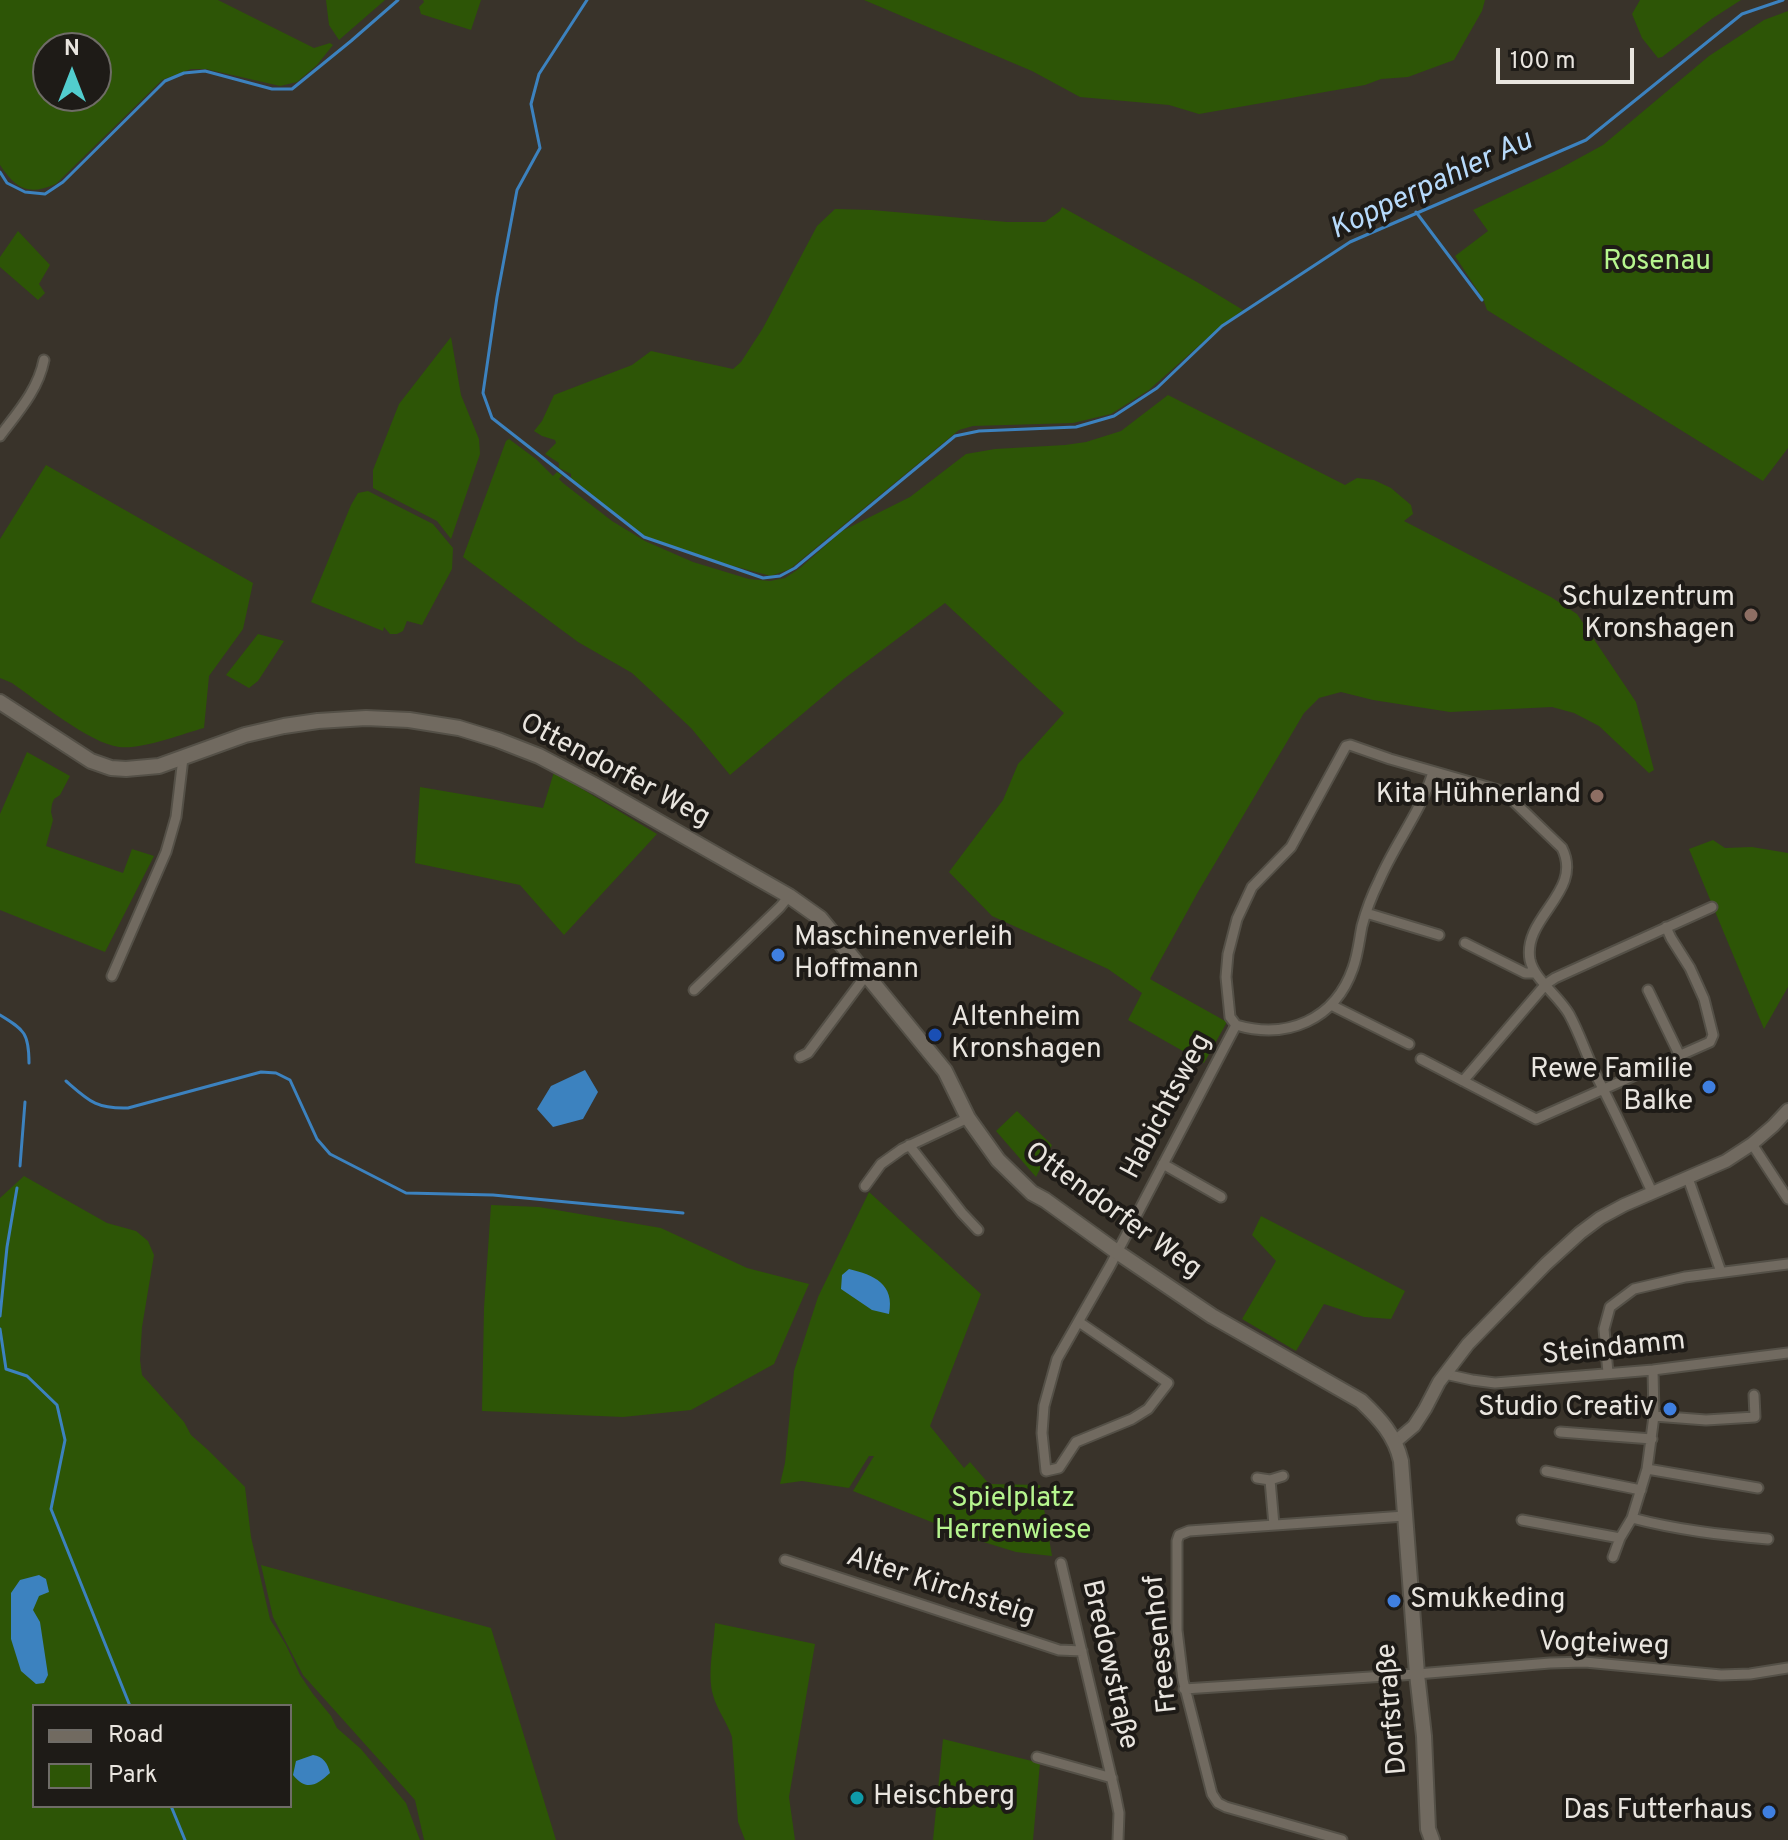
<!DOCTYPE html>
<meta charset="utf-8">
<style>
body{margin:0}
#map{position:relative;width:1788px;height:1840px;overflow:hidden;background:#39332a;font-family:Overpass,sans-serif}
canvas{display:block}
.legend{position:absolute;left:32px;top:1704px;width:260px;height:104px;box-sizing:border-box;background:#1e1b17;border:2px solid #6f6c67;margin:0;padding:10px 14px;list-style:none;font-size:24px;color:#e9e5df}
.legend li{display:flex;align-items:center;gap:16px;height:40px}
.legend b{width:40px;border:2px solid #6f6c67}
.north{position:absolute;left:32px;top:32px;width:80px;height:80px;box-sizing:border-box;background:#1e1b17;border:2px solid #6f6c67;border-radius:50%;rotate:0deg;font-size:22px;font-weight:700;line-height:32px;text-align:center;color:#e9e5df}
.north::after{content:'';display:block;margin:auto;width:28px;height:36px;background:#52cdce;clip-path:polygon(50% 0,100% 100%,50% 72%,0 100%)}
.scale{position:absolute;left:1496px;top:48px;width:138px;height:36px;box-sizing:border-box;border:4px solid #e9e5df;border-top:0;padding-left:10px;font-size:24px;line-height:28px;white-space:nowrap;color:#e9e5df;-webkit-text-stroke:6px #1e1b17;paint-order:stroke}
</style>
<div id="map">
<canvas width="1788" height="1840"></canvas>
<ul class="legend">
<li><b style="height:10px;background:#716a60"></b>Road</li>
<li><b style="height:22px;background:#2d5506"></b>Park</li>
</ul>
<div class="north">N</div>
<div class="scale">100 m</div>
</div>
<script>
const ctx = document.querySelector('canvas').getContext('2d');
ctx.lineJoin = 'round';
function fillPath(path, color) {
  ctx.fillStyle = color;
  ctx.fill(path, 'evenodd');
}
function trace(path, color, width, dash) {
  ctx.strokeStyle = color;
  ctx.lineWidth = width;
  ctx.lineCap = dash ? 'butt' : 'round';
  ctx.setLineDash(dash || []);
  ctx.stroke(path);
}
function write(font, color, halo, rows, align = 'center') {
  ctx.font = font + ' Overpass,sans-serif';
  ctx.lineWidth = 8;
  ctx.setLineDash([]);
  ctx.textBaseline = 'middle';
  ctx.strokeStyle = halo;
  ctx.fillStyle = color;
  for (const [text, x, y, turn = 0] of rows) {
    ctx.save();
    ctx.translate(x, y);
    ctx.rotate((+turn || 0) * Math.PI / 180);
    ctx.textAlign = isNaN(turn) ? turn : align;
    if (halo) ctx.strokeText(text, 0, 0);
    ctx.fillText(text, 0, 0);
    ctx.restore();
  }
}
fillPath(new Path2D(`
 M0 0H218L314 48 330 43 333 45 317 65 297 82 280 86 206 69H191L162 80 56 184C28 196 16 189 0 165ZM48 48H96V96H48Z
 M326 0H385L339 40 329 25Z
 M423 0H481L471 30 421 14 419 7 424 2Z
 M864 0H1485L1482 11 1454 60 1408 77 1381 79 1365 85 1199 114 1169 105 1080 97 1032 71Z
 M1640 0H1741L1713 18 1662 57 1658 58 1642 38 1632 14Z
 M1788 11V448L1763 481 1487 310 1483 299 1455 256 1488 231 1473 210 1559 169 1603 145 1709 56 1764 20Z
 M1062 207 1197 282 1243 310 1222 325 1149 390 1111 414 1073 423 973 426 959 430 790 569 771 576 718 562 644 536 571 478V474L559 468V463L545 454 556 443 555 440 542 436 534 431 542 421 554 395 632 365 651 351 733 369 741 362 763 328 817 226 835 209 872 210 1007 222H1045L1060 211Z
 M18 231 50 265 39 284 45 293 38 300 0 267V257Z
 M451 337 461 395 479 439 480 454 451 539 437 521 373 488V470L399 404Z
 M1168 395 1345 485 1357 478 1374 480 1391 488 1411 505 1413 514 1404 521 1551 597 1577 614 1636 702 1654 770 1649 773 1599 726 1574 713 1552 707 1450 712 1373 700 1341 692 1319 698 1304 713 1198 892 1150 979 1227 1022 1204 1063 1128 1020 1142 993 1108 969 992 916 949 872 1003 800 1018 764 1064 713 945 603 845 678 730 775 691 728 632 673 578 642 463 557 506 441 509 439 536 459 553 476 557 472 562 475 559 479 563 483 612 521 645 541 693 562 749 579 770 581 785 578 800 568 842 531 910 497 966 454 995 449 1065 445 1086 442 1121 431Z
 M46 465 253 583 243 629 209 676 204 728C182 734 141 750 119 747 89 743 38 701 12 683L0 678V539Z
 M368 491 433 524 453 548 452 569 422 625 407 621 403 631 397 634H390L384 627 383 631 311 602 351 505 358 493Z
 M258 634 284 641 258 681 249 688 226 675Z
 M27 752 70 776 60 795 54 799 52 804 51 812 53 820 46 846 123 873 132 849 154 856 105 952 0 910V814Z
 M554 772 657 834 564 935 520 885 415 863 420 787 543 808Z
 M1713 840 1725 848 1752 847 1788 853V987L1764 1029 1689 849Z
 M1017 1111 1052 1145 1036 1177 996 1131Z
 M24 1176 107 1223 136 1231 148 1241 154 1255 142 1327 140 1360 142 1375 184 1422 191 1435 208 1450 245 1487 251 1537 270 1619 286 1645 300 1675 313 1694 331 1716 337 1728 361 1749 406 1803 420 1840H0V1198ZM34 1706H290V1806H34Z
 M869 1192 981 1294 930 1426 964 1468 970 1462 989 1484 1040 1485 1052 1556 1016 1552 977 1540 853 1491 874 1456H869L849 1488 802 1481 780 1484 785 1463 794 1371 818 1297Z
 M491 1205 539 1207 661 1228 747 1268 809 1284 774 1364 691 1410 623 1417 482 1411 484 1308Z
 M1261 1216 1405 1291 1391 1319 1364 1317 1324 1304 1296 1351 1242 1319 1276 1261 1252 1235Z
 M261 1565 491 1628 556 1840H424L415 1800 303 1675 273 1617Z
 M715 1623 815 1644 789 1797 795 1840H745L738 1822 732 1737C727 1722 717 1710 713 1695 707 1673 714 1645 715 1623Z
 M943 1739 1040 1763 1033 1840H933Z`), '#2d5506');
fillPath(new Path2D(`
 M585 1070 598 1092 583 1119 553 1127 537 1109 551 1086Z
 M849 1269C874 1275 895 1284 889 1314L872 1310 841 1289 842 1275Z
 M39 1575 46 1579 49 1592 39 1596 33 1610 40 1622 48 1675 44 1683 36 1684 21 1671 11 1639V1593L20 1580Z
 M313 1755C323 1756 328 1764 330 1773 316 1786 306 1791 293 1775L296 1761Z`), '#3c82bf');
trace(new Path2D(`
 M587 0 539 74 531 104 540 148 517 190 497 297 483 393 492 418 644 537 763 578 780 576 795 568 955 436 979 431 1076 427 1114 416 1157 388 1222 326 1350 242 1586 140 1742 14 1783 0
 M0 172 7 183 25 192 45 194 63 182 165 81 184 73 205 71 272 89H292L351 41 398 0
 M1416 212 1482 300
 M0 1015C25 1030 29 1034 29 1063
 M66 1081C89 1101 96 1109 128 1108L261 1072 276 1073 290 1080 317 1139 330 1154 406 1193 493 1195 683 1213
 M20 1166 25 1102
 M0 1316 7 1247 17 1188
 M0 1329 6 1369 27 1376 57 1405 65 1440 51 1509 130 1706
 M171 1806 185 1840`), '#3c82bf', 3);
const minor = new Path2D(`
 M0 436C18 412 38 390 44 360
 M1505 793 1562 848C1584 892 1522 917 1530 960 1534 979 1558 995 1569 1014 1581 1036 1588 1060 1599 1081 1618 1118 1635 1155 1652 1192
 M1366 913 1439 935
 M1465 943 1525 973H1535
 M112 976 166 852 176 817 183 758
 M694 990 780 907 789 896
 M1648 990 1680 1056
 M1331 1005 1409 1044
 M1236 1025 1230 1017 1226 977 1228 954 1237 919 1252 887 1291 847 1346 746 1350 745 1390 759 1498 790
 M1236 1025C1287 1040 1335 1020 1353 968 1358 954 1359 941 1362 926 1366 911 1372 895 1379 881 1395 843 1421 812 1433 772
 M800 1057 808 1053 867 974
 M1421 1059 1536 1119 1710 1042 1713 1035 1704 999 1690 968 1671 938 1666 927
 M1463 1081 1546 984 1555 978 1712 907
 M1752 1144 1788 1199
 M909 1145 962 1213 978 1230
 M1163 1164 1221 1197
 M1688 1178 1721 1272
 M865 1186 881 1164 902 1149 968 1118
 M1079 1322 1168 1383 1148 1409 1132 1419 1076 1442 1059 1468 1046 1471 1042 1433 1044 1406 1057 1359 1110 1266 1236 1025
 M1608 1373 1604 1329 1610 1307 1634 1289 1685 1277 1788 1264
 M1445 1374 1472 1380 1495 1383 1653 1370 1788 1353
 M1654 1416 1706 1420 1755 1417 1754 1395
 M1560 1432 1652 1439
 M1647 1469 1758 1488
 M1546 1471 1641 1490
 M1257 1478 1270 1480 1283 1476
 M1270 1480 1274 1525
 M1632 1518C1677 1530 1722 1535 1768 1539
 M1522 1520 1620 1538
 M1613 1557 1620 1538 1632 1518 1647 1469 1654 1416 1653 1370
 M785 1560 1059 1650 1082 1651
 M1061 1563 1115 1793 1119 1813 1118 1840
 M1184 1689 1417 1674 1550 1663 1585 1662 1721 1675 1750 1674 1788 1668
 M1037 1757 1112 1778
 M1342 1840 1226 1807 1218 1803 1212 1794 1183 1680 1177 1630V1541L1179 1535 1189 1531 1405 1516`);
const tertiary = new Path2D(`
 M1395 1442 1414 1426 1425 1409 1439 1382 1468 1344 1546 1264 1580 1233 1600 1218 1624 1205 1726 1161 1752 1144 1773 1126 1788 1110`);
const secondary = new Path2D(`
 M0 702 91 761 111 768 126 769 159 766 245 735 284 726 318 721 366 718 409 720 459 728 498 740 539 756 596 786 789 896 820 918 945 1071 968 1118 998 1160 1032 1193 1045 1200 1117 1252 1212 1316 1361 1401C1380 1419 1395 1435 1401 1461L1417 1674 1424 1736 1428 1829 1432 1840`);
trace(minor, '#545047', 13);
trace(tertiary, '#545047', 16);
trace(secondary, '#545047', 18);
trace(minor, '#716a60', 9);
trace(tertiary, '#716a60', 12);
trace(secondary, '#716a60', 14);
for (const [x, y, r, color] of [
 [1751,615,8,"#8d6e63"],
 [1597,796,8,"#8d6e63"],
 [778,955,8,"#3f7fe0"],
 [935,1035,8,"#1a4fb4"],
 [1709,1087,8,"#3f7fe0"],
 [1670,1409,8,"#3f7fe0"],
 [1394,1601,8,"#3f7fe0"],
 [857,1798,8,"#0f9aa8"],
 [1769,1812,8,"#3f7fe0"]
]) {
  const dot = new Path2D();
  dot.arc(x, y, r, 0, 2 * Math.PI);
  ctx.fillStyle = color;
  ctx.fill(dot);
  trace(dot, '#1e1b17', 3);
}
write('28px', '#b6f58e', '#1e1b17', [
 ["Rosenau",1657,263],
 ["Spielplatz",1013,1500],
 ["Herrenwiese",1013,1532]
]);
write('28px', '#e9e5df', '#1e1b17', [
 ["Schulzentrum",1735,599],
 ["Kronshagen",1735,631],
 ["Kita Hühnerland",1581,796],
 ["Maschinenverleih",794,939,"left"],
 ["Hoffmann",794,971,"left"],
 ["Altenheim",951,1019,"left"],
 ["Kronshagen",951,1051,"left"],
 ["Rewe Familie",1693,1071],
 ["Balke",1693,1103],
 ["Studio Creativ",1654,1409],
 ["Smukkeding",1410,1601,"left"],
 ["Heischberg",873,1798,"left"],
 ["Das Futterhaus",1753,1812]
], 'right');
write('28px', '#e9e5df', '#1e1b17', [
 ["Ottendorfer Weg",614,772,28],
 ["Habichtsweg",1168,1107,-62],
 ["Ottendorfer Weg",1112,1212,36],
 ["Steindamm",1614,1350,-6],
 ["Alter Kirchsteig",940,1588,18],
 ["Freesenhof",1163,1644,-96],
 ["Vogteiweg",1604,1646,2],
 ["Bredowstraße",1108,1665,77],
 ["Dorfstraße",1394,1709,-95]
]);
write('italic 30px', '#b7dafb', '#1e1b17', [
 ["Kopperpahler Au",1432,187,-25]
]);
</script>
